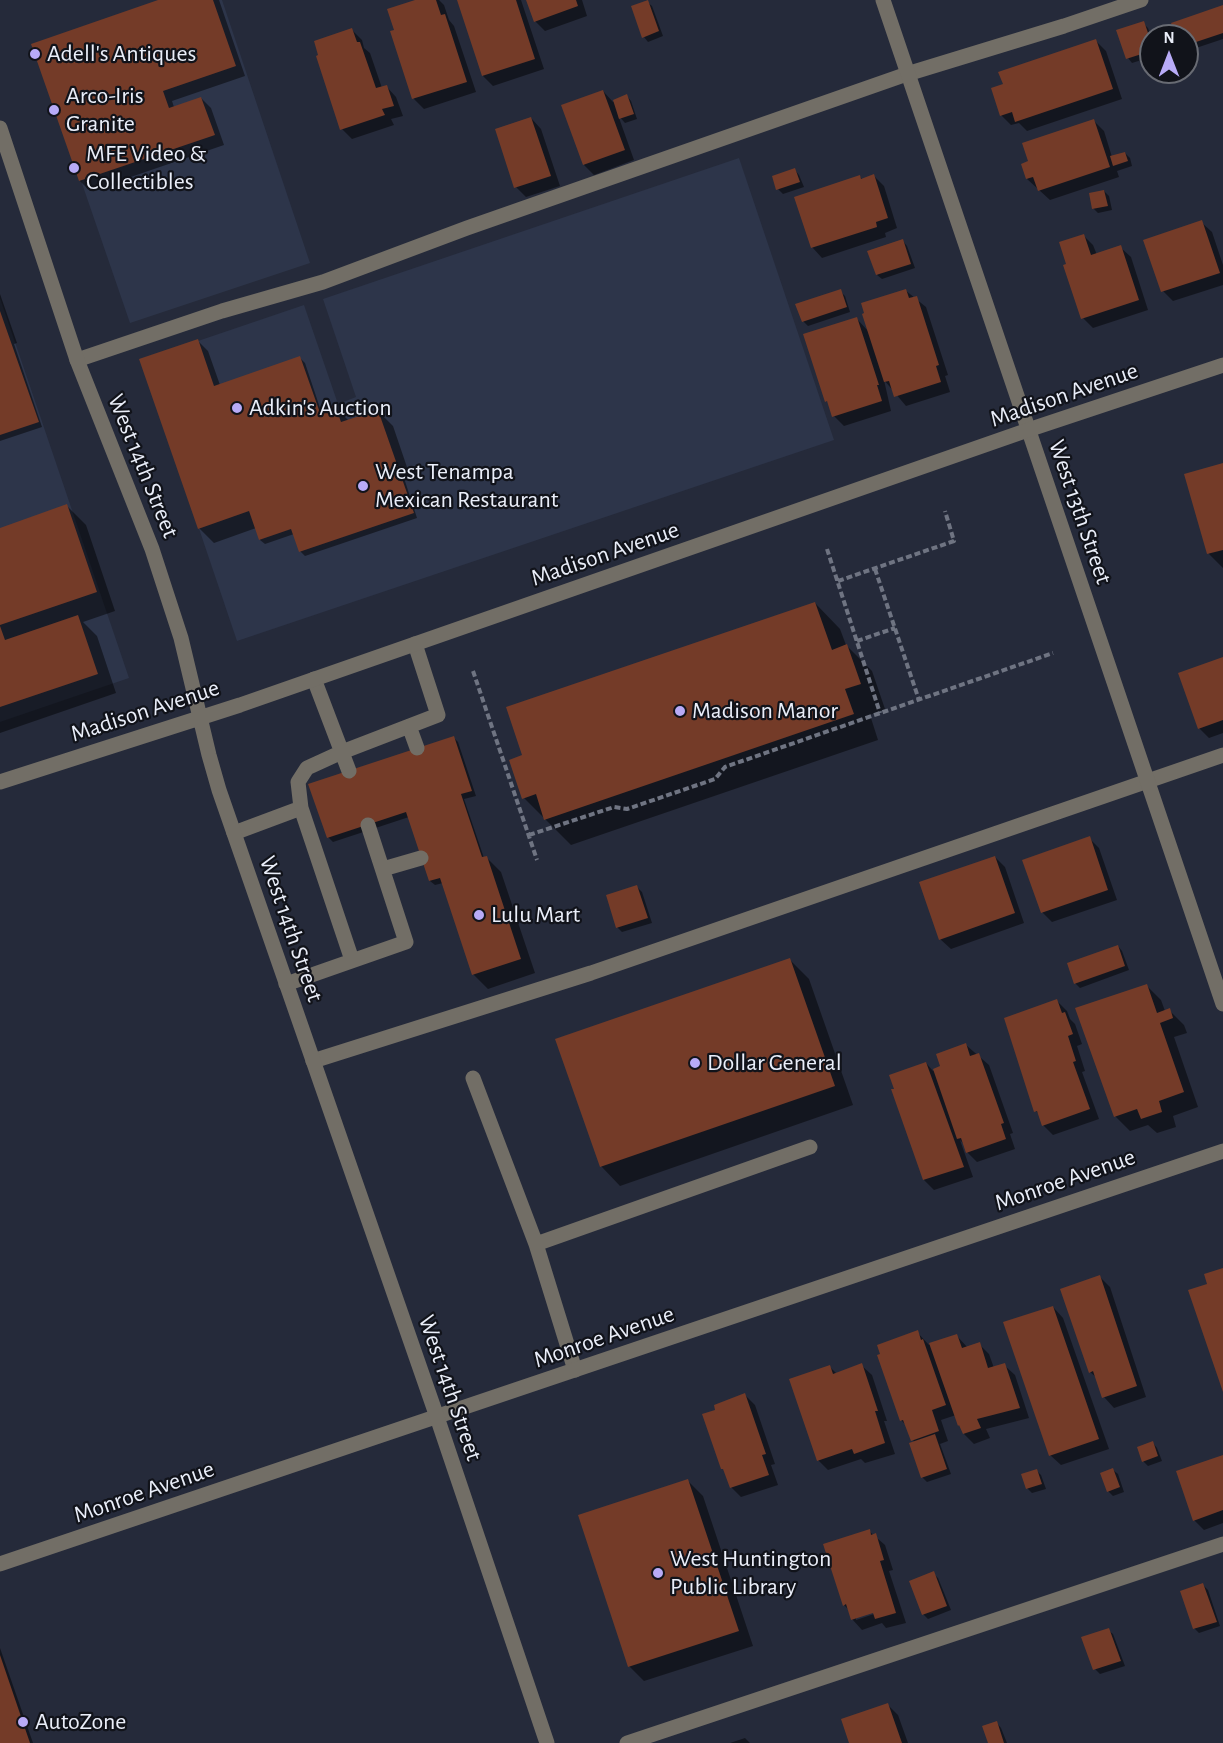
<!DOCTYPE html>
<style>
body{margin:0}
#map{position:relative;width:1223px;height:1743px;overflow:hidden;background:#252a3a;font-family:"Alegreya Sans",sans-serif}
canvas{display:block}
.north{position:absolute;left:1139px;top:24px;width:60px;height:60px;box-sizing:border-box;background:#11131a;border:2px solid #686b73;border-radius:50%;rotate:0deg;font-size:16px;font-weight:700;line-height:24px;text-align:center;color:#eaeef9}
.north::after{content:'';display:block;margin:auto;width:21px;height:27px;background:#b8abf7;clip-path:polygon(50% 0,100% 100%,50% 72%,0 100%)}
</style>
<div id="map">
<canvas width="1223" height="1743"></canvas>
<div class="north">N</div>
</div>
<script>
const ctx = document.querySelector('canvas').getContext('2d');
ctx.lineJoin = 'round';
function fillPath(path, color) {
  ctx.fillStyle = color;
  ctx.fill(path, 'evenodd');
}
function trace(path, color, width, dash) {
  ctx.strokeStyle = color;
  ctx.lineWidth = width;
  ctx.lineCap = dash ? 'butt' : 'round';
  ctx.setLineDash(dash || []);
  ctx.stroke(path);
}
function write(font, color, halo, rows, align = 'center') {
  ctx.font = font + ' "Alegreya Sans",sans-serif';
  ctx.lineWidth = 4.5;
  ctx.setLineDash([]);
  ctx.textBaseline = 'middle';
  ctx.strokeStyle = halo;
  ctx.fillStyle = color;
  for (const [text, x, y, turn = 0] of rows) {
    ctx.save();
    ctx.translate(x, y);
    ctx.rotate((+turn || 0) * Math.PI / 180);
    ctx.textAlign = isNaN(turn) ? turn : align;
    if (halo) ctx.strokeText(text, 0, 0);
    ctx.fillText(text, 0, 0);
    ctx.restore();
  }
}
fillPath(new Path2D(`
 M164 0H222L310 263 130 323 34 44Z
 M739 158 834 440 237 641 142 360 304 305 338 404 356 397 323 299Z
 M0 298 129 678 0 722Z`), '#2d354a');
fillPath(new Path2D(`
 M163 0H219L245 76 172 101 174 107 201 98 211 108 224 145 90 191 80 181Z
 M419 0H439L444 5 449 20 454 26 476 92 424 109 414 99 392 32H396Z
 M459 0H521L544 69 493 86 483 76Z
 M528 0H582L587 16 545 31 535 21Z
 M647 2 652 6 663 36 648 42 644 37Z
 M1223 7V39L1187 51V36H1177Z
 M1143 23 1148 28 1151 36V57L1132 63 1128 58Z
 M352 30 362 40 364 48 370 53 382 88 386 86 396 97 403 116 391 119 394 125 352 139 342 129Z
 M1096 41 1106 51 1122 99 1027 131 1019 123 1011 125 1001 115Z
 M603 91 613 102 627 96 631 101 637 119 625 123 618 115 634 160 594 175 584 165Z
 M531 118 541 129 560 186 526 197 516 187Z
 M1094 121 1104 131 1112 157 1125 153 1130 158 1132 166 1117 171 1119 177 1050 200 1027 179Z
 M795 170 799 175 804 187 783 194 778 189Z
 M874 176 884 186 897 228 885 233 886 237 822 258 812 247 860 177 863 180Z
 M1104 191 1109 196 1112 210 1098 213 1093 208Z
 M1201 222 1212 232 1223 265V285L1173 301 1163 291Z
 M1083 235 1093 245 1097 255 1120 247 1131 257 1148 310 1093 328 1083 318Z
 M903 241 907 246 915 268 882 279 877 275Z
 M905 290 926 307 948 375 945 376 950 392 906 406 884 380 891 411 844 426 834 416 830 405 827 401 857 319 869 332Z
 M840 291 845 296 850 312 808 326 803 321Z
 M0 294 17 343 14 344 42 427 0 441Z
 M197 340 208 351 220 385 300 358 305 363 321 411 334 406 349 421 378 411 393 426 410 476 404 478 417 518 305 556 300 551 294 534 265 544 260 540 256 528 214 543 199 528Z
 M1223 464V568L1209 554Z
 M67 506 86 525 115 611 83 622 97 636 116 693 0 733V529Z
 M815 603 840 629 846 645 872 671 885 709 870 715 878 740 571 845 524 798 511 760 524 756Z
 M1223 658V733L1209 738 1199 728Z
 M454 738 458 742 476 796 464 799 484 858 486 857 501 872 535 973 488 989 473 974 443 883 435 885 430 881 409 817 333 842 328 837Z
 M1089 838 1099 848 1117 900 1052 922 1042 912Z
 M995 857 1005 867 1024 923 951 949 940 939Z
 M637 887 642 892 652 923 622 932 617 927Z
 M1118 946 1122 951 1129 970 1080 988 1075 983Z
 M790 960 809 979 853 1105 620 1186 601 1166Z
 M1146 985 1161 1000 1165 1011 1169 1010 1184 1025 1187 1033 1174 1037 1198 1107 1173 1116 1176 1127 1157 1133 1148 1125 1130 1131 1115 1116Z
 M1057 1001 1067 1011 1070 1019 1075 1024 1082 1044 1077 1046 1085 1071 1082 1072 1099 1119 1053 1135 1043 1125 1040 1115 1036 1111Z
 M966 1045 989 1065 1013 1133 1010 1134 1015 1149 977 1162 967 1152 965 1145 960 1140 973 1177 934 1190 924 1180 926 1063 933 1071 942 1067Z
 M1100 1277 1110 1287 1146 1397 1114 1408 1104 1397 1097 1378 1090 1372Z
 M1053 1307 1063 1318 1109 1449 1061 1465 1050 1455Z
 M917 1332 929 1345 957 1336 968 1348 979 1344 989 1354 994 1368 1004 1365 1015 1375 1029 1418 986 1429 990 1438 974 1444 964 1434 956 1415 941 1420 948 1441 940 1444 951 1474 927 1482 922 1477 914 1442 908 1427 901 1420Z
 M861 1365 872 1375 887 1421H884L895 1454 865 1463 861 1459 828 1470 818 1460 830 1367 837 1374Z
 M745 1395 755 1405 775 1464 771 1465 778 1485 741 1497 731 1487 717 1411Z
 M1153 1443 1157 1448 1162 1461 1148 1466 1143 1461Z
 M1223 1456V1523L1204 1530 1194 1520Z
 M1036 1470 1041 1475 1046 1489 1032 1493 1027 1488Z
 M1113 1470 1118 1474 1124 1492 1113 1496 1108 1491Z
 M688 1481 703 1496 753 1646 644 1681 629 1666Z
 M869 1531 885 1545 893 1570 889 1571 906 1623 886 1628 882 1623 862 1630 852 1619 849 1610 844 1605ZM880 1610V1612L856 1620V1617Z
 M933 1573 938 1578 951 1610 928 1619 923 1614Z
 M1203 1585 1208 1590 1220 1626 1199 1633 1194 1628Z
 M1108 1630 1113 1634 1125 1666 1100 1674 1095 1669 1083 1638Z
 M0 1648 33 1743H0Z
 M888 1705 898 1715 908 1743H851Z
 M997 1723 1001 1728 1007 1743H990Z
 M745 1738 750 1743H730Z`), '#0007');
fillPath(new Path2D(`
 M158 0H213L236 66 163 91 169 108 201 97 215 135 79 181 31 44Z
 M415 0H436L441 15 445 14 467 82 412 99 390 31 394 30 387 9Z
 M457 0H516L535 59 482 76Z
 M526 0H576L578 6 534 22Z
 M648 0 659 31 642 38 631 6Z
 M1223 5V33L1187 45V36H1176L1171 23Z
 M1144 21 1151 42V51L1126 59 1116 30Z
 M352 28 357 42H360L376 88 387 85 394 106 382 109 385 115 340 130 316 56 318 55 314 41Z
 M1096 39 1113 89 1015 122 1012 112 1000 116 991 88 1003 84 998 72Z
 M603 90 625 150 583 165 561 105Z
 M627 94 634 114 619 119 613 100Z
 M531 117 551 176 514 188 495 129Z
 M1094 119 1110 167 1038 191 1033 177 1026 179 1021 164 1028 161 1022 143Z
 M1125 152 1128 161 1113 166 1110 156Z
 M795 168 800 182 776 190 772 176Z
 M874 174 888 218 876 222 877 227 811 248 794 197 860 175 861 179Z
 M1104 190 1108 206 1092 209 1089 193Z
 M1202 220 1220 273 1161 292 1143 240Z
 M1084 234 1091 255 1121 245 1139 300 1081 319 1063 265 1066 264 1059 242Z
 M903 239 911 264 876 275 867 251Z
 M841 289 847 307 802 322 795 304Z
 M906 289 909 298 917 296 939 365 936 366 941 382 894 397 889 381 884 382 862 314 864 313 861 303Z
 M0 311 39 422 0 435Z
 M857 317 879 385H877L882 401 832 417 827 401 825 402 803 334Z
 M198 339 214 386 300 356 319 410 335 405 341 422 378 410 414 513 299 552 291 529 259 540 249 511 198 529 139 359Z
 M1223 463V550L1207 554 1184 474Z
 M67 504 97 592 0 625V528Z
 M815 602 832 650 847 644 861 684 845 689 854 714 544 820 536 794 522 799 509 760 522 755 506 707Z
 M78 615 98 674 0 707V626L5 640Z
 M1223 657V720L1198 729 1178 673Z
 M454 736 472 791 461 794 482 857 487 856 521 959 472 975 440 878 429 881 406 812 327 838 308 784Z
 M1090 836 1108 890 1041 913 1022 860Z
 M995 856 1015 913 939 940 919 882Z
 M637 885 648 918 616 928 606 895Z
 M1118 945 1125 966 1074 984 1067 963Z
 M790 958 835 1086 600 1167 555 1039Z
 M1147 984 1157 1013 1170 1008 1173 1018 1160 1023 1184 1092 1159 1101 1162 1112 1141 1119 1137 1109 1114 1117 1075 1008Z
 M1057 999 1062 1013 1065 1012 1073 1034 1068 1036 1076 1061 1073 1062 1090 1109 1042 1126 1037 1111 1034 1112 1004 1018Z
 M966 1043 970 1056 979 1053 1004 1123 1001 1124 1006 1139 966 1153 961 1138 957 1139 933 1069 940 1066 936 1054Z
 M926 1062 964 1167 923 1180 891 1089H894L889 1075Z
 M1223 1268V1392L1188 1290 1207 1284 1204 1274Z
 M1100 1275 1137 1386 1102 1398 1093 1371 1089 1373 1060 1289Z
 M1053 1306 1099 1439 1049 1456 1003 1322Z
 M918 1330 921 1340 923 1339 946 1405 932 1410 939 1431 911 1441 903 1420 900 1421 877 1355 880 1354 877 1345Z
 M957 1334 962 1348 980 1342 988 1368 1005 1363 1020 1408 977 1419 981 1428 963 1434 959 1425 958 1426 929 1343Z
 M862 1363 878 1411H875L885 1443 854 1454 852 1449 817 1461 789 1379 830 1365 833 1374Z
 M745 1393 766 1454 762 1455 769 1475 730 1488 723 1469H721L702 1414 715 1410 714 1405Z
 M935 1434 947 1469 921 1478 909 1443Z
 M1153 1441 1158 1456 1142 1462 1137 1447Z
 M1223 1455V1510L1193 1521 1176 1471Z
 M1113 1468 1120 1487 1107 1492 1100 1473Z
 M1037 1469 1042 1484 1026 1489 1021 1474Z
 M688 1479 739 1631 628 1667 578 1515Z
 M870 1529 871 1535 876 1533 884 1560 880 1561 896 1613 875 1619 873 1613 851 1620 846 1604 843 1606 823 1544Z
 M934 1571 947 1606 922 1615 909 1581Z
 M1203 1583 1217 1622 1193 1629 1180 1591Z
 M1109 1628 1121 1661 1093 1670 1081 1637Z
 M0 1655 30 1743H0Z
 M888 1703 902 1743H849L841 1719Z
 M997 1721 1004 1743H988L982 1726Z`), '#743b28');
trace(new Path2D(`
 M827 549 880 713
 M875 569 919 700
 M838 581 954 541 945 511
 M857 641 895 628
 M473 671 537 860
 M529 835 614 807 627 809 715 779 725 767 1053 653`), '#6f7482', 4, [6, 3]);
trace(new Path2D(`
 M77 360 222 311 323 282 467 228 907 74 1064 26 1141 0
 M314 679 349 771
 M409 726 417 748
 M301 808 298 782 307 768 342 752 438 715 415 644
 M234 833 301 808 352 960
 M383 869 421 858
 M286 984 406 942 368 825
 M313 1061 591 973 1223 755
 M473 1078 536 1244 575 1370
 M536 1244 810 1147
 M627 1743 1223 1544`), '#726e66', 15);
trace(new Path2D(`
 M883 0 1223 1004
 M0 1564 1223 1151`), '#726e66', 15);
trace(new Path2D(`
 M0 128 77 360 152 549 181 638 209 755 219 790 437 1417 547 1743
 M0 782 240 705 1028 430 1223 365`), '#726e66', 15);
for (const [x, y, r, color] of [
 [35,54,6,"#b8abf7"],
 [54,110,6,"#b8abf7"],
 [74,168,6,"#b8abf7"],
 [237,408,6,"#b8abf7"],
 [363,486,6,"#b8abf7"],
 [680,711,6,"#b8abf7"],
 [479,915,6,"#b8abf7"],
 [695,1063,6,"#b8abf7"],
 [658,1573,6,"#b8abf7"],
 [23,1722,6,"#b8abf7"]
]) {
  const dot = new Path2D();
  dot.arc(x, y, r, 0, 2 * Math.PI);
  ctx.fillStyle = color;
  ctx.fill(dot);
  trace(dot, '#11131a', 2);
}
write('24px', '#eaeef9', '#11131a', [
 ["Adell's Antiques",47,54],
 ["Arco-Iris",66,96],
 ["Granite",66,124],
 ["MFE Video &",86,154],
 ["Collectibles",86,182],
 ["Adkin's Auction",249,408],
 ["West Tenampa",375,472],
 ["Mexican Restaurant",375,500],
 ["Madison Manor",692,711],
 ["Lulu Mart",491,915],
 ["Dollar General",707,1063],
 ["West Huntington",670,1559],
 ["Public Library",670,1587],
 ["AutoZone",35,1722]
], 'left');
write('24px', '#eaeef9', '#11131a', [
 ["Madison Avenue",1064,395,-19],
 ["West 14th Street",143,466,68],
 ["West 13th Street",1080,512,71],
 ["Madison Avenue",605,554,-19],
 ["Madison Avenue",145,711,-18],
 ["West 14th Street",291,929,71],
 ["Monroe Avenue",1065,1180,-19],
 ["Monroe Avenue",604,1337,-19],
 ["West 14th Street",450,1388,71],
 ["Monroe Avenue",144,1492,-19]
]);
</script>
